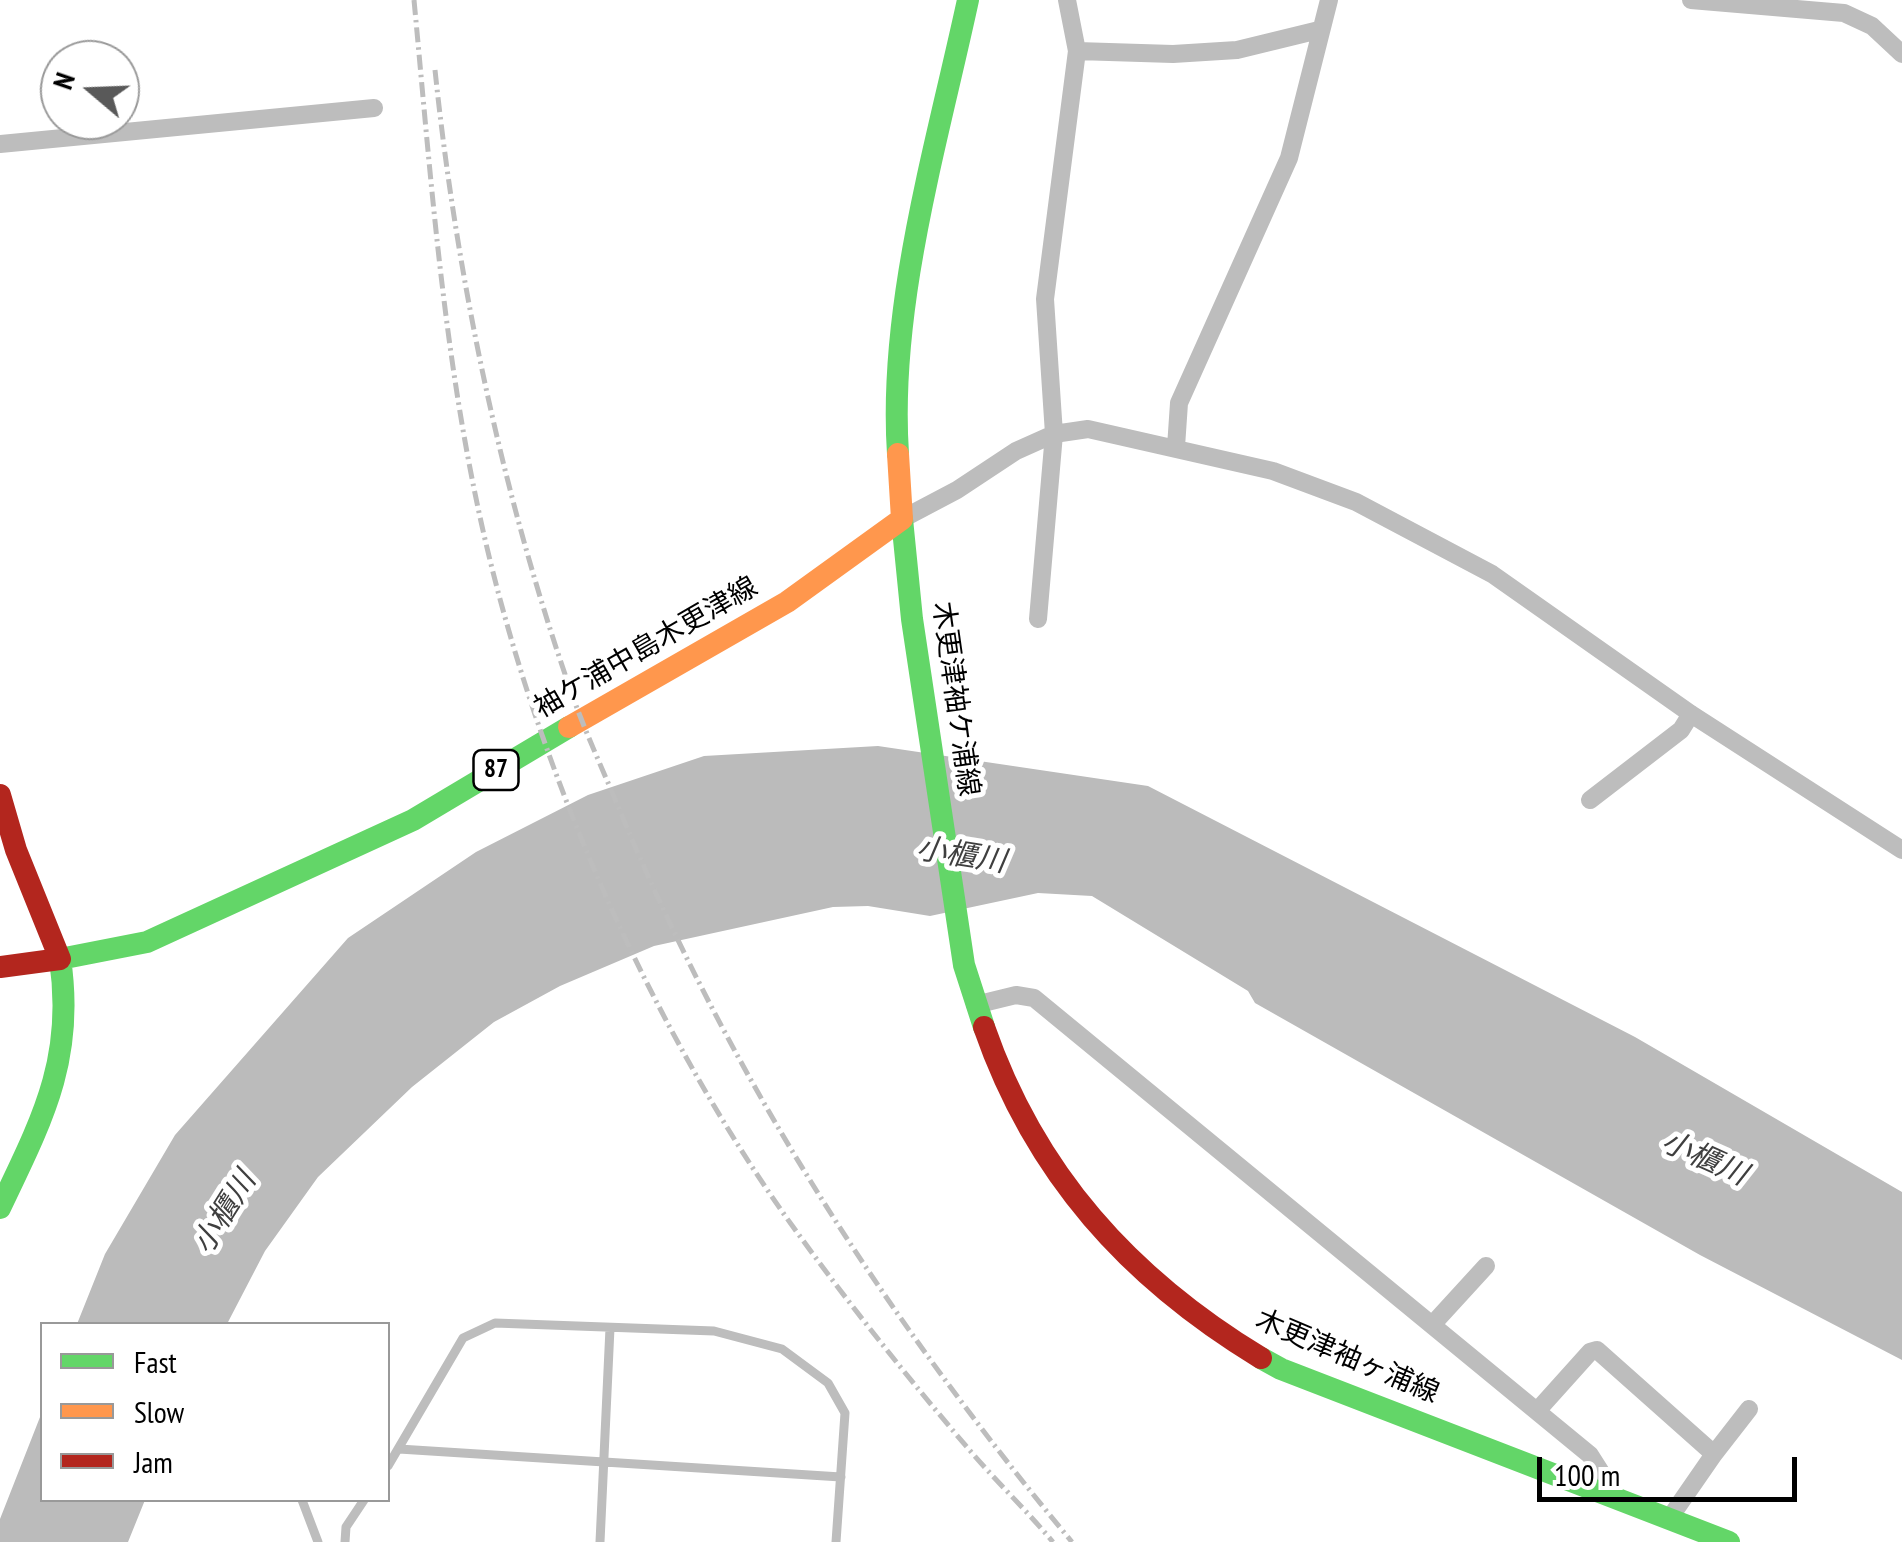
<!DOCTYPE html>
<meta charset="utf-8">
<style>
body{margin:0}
#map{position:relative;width:1902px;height:1542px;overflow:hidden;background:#fff;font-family:"PT Sans Narrow",sans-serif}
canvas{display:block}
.legend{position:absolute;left:40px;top:1322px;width:350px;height:180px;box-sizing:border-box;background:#fff;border:2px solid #999;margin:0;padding:12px 18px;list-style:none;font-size:30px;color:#000}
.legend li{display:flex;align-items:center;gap:20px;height:50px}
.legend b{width:50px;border:2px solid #999}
.north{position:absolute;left:40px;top:40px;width:100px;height:100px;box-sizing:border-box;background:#fff;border:2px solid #999;border-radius:50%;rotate:289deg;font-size:28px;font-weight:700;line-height:40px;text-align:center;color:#000}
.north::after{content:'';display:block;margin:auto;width:35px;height:45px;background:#595959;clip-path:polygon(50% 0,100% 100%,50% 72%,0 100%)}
.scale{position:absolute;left:1537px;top:1457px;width:260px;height:45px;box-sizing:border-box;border:5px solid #000;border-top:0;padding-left:12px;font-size:30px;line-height:35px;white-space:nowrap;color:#000;-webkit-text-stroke:8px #fff;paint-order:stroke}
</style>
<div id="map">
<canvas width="1902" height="1542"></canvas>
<ul class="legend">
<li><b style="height:12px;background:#63d668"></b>Fast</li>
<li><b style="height:12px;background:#ff974d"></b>Slow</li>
<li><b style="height:12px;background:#b3261e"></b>Jam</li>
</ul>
<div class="north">N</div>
<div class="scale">100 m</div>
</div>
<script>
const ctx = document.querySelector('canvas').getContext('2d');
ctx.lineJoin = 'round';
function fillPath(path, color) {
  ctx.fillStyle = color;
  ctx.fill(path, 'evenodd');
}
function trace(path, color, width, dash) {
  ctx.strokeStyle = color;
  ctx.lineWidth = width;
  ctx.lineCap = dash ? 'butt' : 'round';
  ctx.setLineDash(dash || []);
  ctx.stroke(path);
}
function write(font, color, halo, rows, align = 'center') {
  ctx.font = font + ' "PT Sans Narrow","Noto Sans JP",sans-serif';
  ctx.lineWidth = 10;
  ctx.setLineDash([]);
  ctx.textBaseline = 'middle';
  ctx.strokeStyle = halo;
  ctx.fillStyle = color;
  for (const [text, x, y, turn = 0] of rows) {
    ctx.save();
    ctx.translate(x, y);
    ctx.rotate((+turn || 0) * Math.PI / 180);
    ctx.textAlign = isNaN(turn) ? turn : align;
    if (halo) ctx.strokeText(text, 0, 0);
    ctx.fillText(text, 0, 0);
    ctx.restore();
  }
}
fillPath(new Path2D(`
 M878 746 1148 786 1635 1037 1902 1192V1360L1700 1255 1255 1003 1248 991 1092 896 1038 893 930 916 868 906 833 907 654 946 560 986 494 1022 412 1087 318 1177 265 1251 227 1324H77L105 1254 175 1135 348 938 476 852 588 795 704 756Z
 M42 1412V1500H145L128 1542H0V1519Z`), '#bbb');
trace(new Path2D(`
 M399 1449 841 1477
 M388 1466 463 1338 495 1323 714 1331 782 1349 828 1383 845 1413 836 1542
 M302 1500 318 1542
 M345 1542 346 1527 364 1500
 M600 1542 610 1328`), '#bdbdbd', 9);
trace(new Path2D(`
 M1691 0 1844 13 1872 26 1902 54
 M1077 51 1173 54 1237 50 1319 30
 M0 144 374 108
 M1176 447 1179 403 1289 158 1329 0
 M902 519 957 490 1016 451 1054 434 1088 429 1273 471 1356 502 1492 574 1691 714 1902 850
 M1038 619 1054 434 1045 299 1077 51 1067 0
 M1590 800 1681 730 1691 714
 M975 1005 1016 995 1034 998 1590 1455 1618 1499
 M1432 1325 1486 1266
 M1537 1411 1590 1352 1597 1350 1714 1454 1749 1409
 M1669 1519 1714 1454`), '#bdbdbd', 18);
trace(new Path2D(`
 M898 454C888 306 937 144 968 0
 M902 519 912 619 964 965 984 1027
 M0 1208C42 1120 75 1059 60 959L147 942 413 820 569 727
 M1261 1358 1281 1369 1729 1542`), '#63d668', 22);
trace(new Path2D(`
 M569 727 787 602 902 519 898 454`), '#ff974d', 22);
trace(new Path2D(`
 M0 795 16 850 60 959 0 967
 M984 1027C1035 1174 1129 1278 1261 1358`), '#b3261e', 22);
trace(new Path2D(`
 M414 0C430 168 442 337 477 503 528 747 642 1013 786 1217 844 1298 907 1377 972 1453 998 1483 1027 1511 1053 1542
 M435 70C457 280 503 500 574 700 586 733 601 766 615 799 728 1074 882 1313 1072 1542`), '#bdbdbd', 5, [15, 5, 2.5, 5]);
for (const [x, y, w] of [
 [496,770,45]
]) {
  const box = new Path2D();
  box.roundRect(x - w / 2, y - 20, w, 40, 8);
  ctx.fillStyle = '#fff';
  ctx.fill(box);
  trace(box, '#000', 2.5);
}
write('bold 25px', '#000', null, [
 ["87",496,770]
]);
write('28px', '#000', '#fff', [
 ["袖ケ浦中島木更津線",646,648,-30],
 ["木更津袖ケ浦線",955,699,82],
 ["木更津袖ヶ浦線",1347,1357,23]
]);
write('italic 30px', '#3f3f3f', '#fff', [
 ["小櫃川",961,856,9],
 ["小櫃川",1704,1159,24],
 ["小櫃川",225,1213,-58]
]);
</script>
